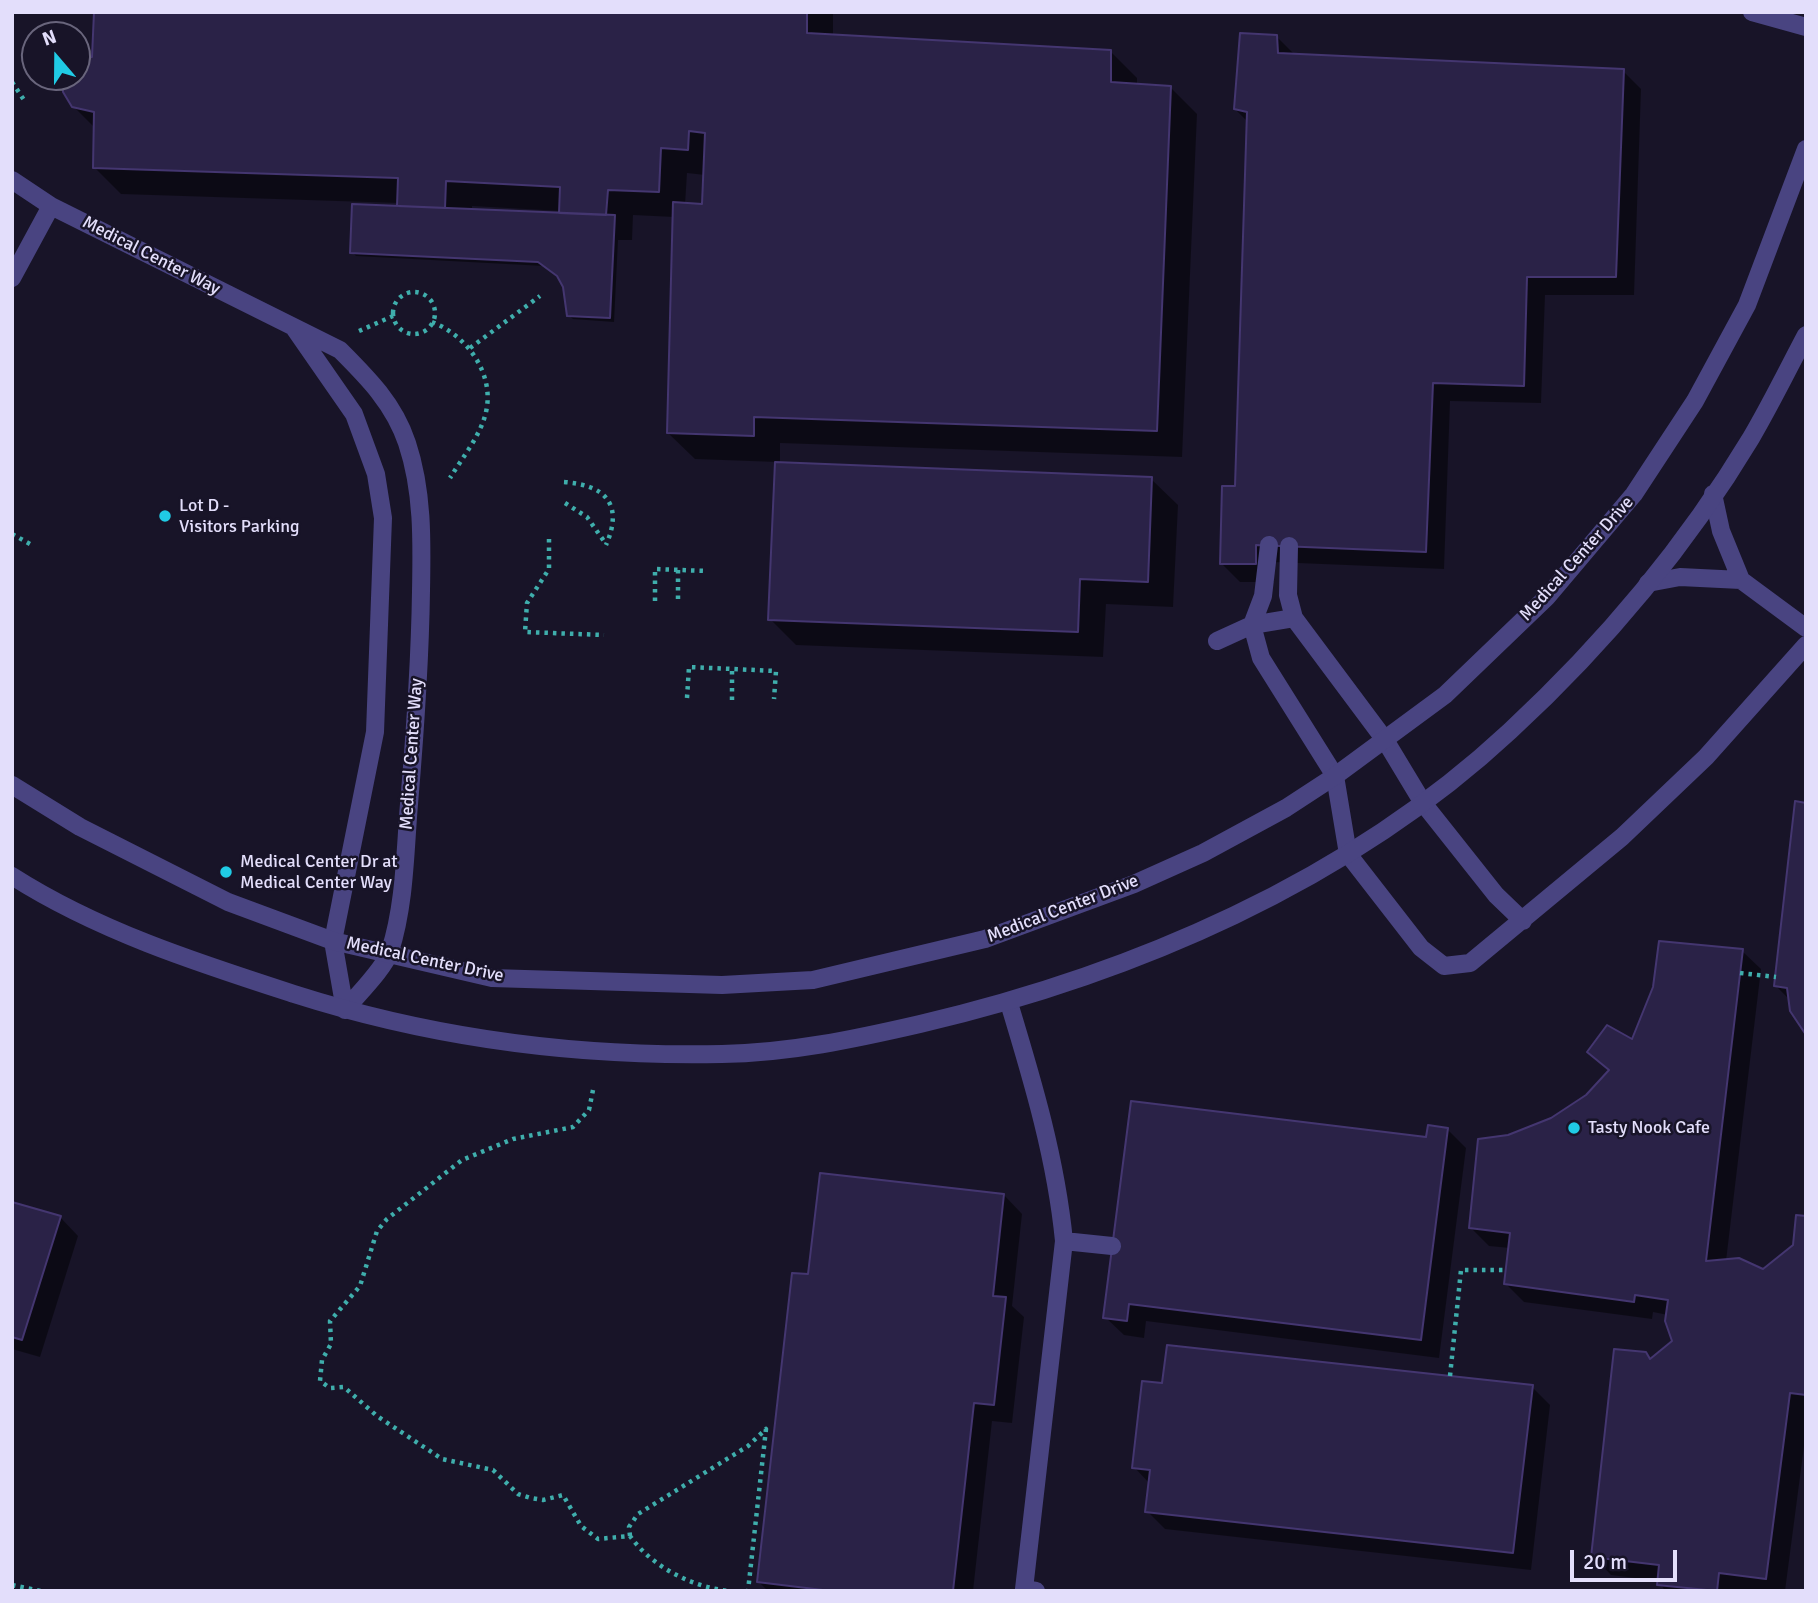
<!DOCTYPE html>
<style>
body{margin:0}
#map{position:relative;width:1818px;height:1603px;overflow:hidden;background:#181428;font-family:Signika,sans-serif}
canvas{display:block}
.frame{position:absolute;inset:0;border:14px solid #e3defb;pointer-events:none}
.north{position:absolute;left:21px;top:21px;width:70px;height:70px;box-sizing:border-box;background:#181428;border:2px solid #69657c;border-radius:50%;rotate:340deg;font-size:19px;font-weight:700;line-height:28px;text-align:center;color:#e3defb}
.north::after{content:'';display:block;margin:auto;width:24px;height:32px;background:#20cbe5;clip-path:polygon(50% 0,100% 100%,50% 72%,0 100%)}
.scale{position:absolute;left:1570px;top:1550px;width:107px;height:32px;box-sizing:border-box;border:4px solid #e3defb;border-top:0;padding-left:9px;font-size:21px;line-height:24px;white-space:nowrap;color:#e3defb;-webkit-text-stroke:5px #181428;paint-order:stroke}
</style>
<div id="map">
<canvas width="1818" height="1603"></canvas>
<div class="frame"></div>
<div class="north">N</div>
<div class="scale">20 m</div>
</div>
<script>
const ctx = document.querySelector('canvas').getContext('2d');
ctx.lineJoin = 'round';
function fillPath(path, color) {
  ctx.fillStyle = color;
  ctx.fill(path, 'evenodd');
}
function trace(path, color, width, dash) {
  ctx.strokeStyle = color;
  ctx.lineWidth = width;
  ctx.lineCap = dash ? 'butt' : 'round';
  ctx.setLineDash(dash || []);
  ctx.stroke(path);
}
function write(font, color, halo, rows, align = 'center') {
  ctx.font = font + ' Signika,sans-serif';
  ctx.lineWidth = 5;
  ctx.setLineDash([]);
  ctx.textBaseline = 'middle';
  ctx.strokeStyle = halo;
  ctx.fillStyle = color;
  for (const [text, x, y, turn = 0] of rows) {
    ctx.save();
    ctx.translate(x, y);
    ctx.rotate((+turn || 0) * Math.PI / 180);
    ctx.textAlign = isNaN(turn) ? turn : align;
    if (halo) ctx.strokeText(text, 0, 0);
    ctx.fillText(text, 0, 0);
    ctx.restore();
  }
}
fillPath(new Path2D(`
 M95 12H833V36L1111 52 1137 78V86L1171 88 1197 114 1182 457 780 443V464L1151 479 1178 505 1173 607 1106 604 1103 657 796 645 770 619 777 462 695 459 668 433 674 217 633 215 632 240H618L614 322 573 319 568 315 565 286 559 277 544 266 356 256 352 252 398 208 399 203 121 194 94 167 95 128 73 106 63 77H77V58L94 59ZM687 173 705 175 704 205H685ZM472 206 561 211V215L472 211Z
 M1276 36 1295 55 1623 71 1641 89 1634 295H1545L1541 403 1450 401 1444 569 1273 562 1274 582H1240L1221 563 1237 488 1248 122 1235 109Z
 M1806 804 1790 1000 1776 986Z
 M1742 951 1761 969 1726 1261 1763 1271 1795 1246 1806 1218V1431L1785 1591H1665L1659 1581 1611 1575 1593 1556 1645 1354 1652 1360 1674 1342 1668 1315 1653 1312 1652 1319 1524 1302 1506 1284 1510 1248 1489 1246 1470 1227 1509 1136 1552 1119 1587 1096 1610 1072 1589 1052 1632 1041Z
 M1447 1129 1466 1148 1439 1358 1146 1321 1144 1338 1124 1335 1105 1317Z
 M1004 1195 1022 1214 1012 1306 1024 1317 1012 1423 992 1421 973 1591H768L759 1582 810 1276Z
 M12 1203 60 1217 78 1236 40 1357 12 1349Z
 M1164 1385 1532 1387 1550 1405 1531 1570 1165 1529 1147 1511 1150 1484 1134 1467Z`), '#0007');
const building = new Path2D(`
 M94 12H807V33L1111 50V82L1171 86 1157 431 754 417V436L667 433 673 202 702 204 705 133 689 131 688 150 661 148 659 192 608 190 606 215 559 213 560 187 446 181 445 208 397 206 398 178 93 168 94 112 72 107 63 92 62 77H77V56L92 57Z
 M1240 33 1277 35 1278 53 1624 69 1616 277H1527L1524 386 1433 383 1426 552 1256 545V564H1220L1222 486H1235L1247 112 1234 109Z
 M352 204 615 215 610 318 567 316 563 287 557 276 538 262 350 253Z
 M775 462 1152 477 1148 582 1080 579 1078 632 768 620Z
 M1795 801 1806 803V1035L1790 1011 1787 988 1774 986Z
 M1659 941 1743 949 1706 1261 1739 1258 1763 1269 1793 1245 1796 1215 1806 1216V1395L1790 1393 1766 1579 1719 1573 1717 1591 1657 1585 1659 1565 1591 1557 1614 1349 1646 1352 1650 1359 1672 1341 1665 1321 1668 1300 1635 1295 1634 1302 1504 1284 1510 1233 1469 1228 1478 1139 1508 1135 1551 1118 1586 1095 1609 1070 1587 1052 1607 1025 1632 1039 1653 987Z
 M1131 1101 1426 1137 1428 1125 1448 1128 1421 1340 1129 1304 1127 1321 1103 1318Z
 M820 1173 1004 1194 993 1296 1006 1297 994 1405 974 1403 953 1591H831L757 1582 792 1273 808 1274Z
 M12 1202 61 1216 22 1340 12 1337Z
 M1167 1345 1533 1385 1513 1553 1145 1512 1150 1470 1132 1468 1142 1381 1162 1383Z`);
fillPath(building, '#2a2247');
trace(building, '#443670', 2);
trace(new Path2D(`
 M39 77 58 78
 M12 82 24 100
 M393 313a21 21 0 1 1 42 0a21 21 0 1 1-42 0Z
 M432 322C466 335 495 373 486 412 481 435 462 458 450 478
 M359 331 393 316
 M470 348 540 296
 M564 482C605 485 624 504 606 545
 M565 503 587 517 606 544
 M12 534 30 544
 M549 539V569L527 603 525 632 604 635
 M678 570V603
 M655 601V569L707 571
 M687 698 689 667 776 671 774 699
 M732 700V669
 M1740 973 1776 977
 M593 1090 589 1110 573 1127 513 1139 462 1160 387 1219 377 1231 360 1286 330 1321 331 1344 322 1360 320 1381 330 1388 344 1387 377 1416 442 1459 493 1470 518 1494 531 1498 543 1500 563 1495 581 1526 598 1539 630 1536C652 1567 692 1587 729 1591
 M1450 1376 1461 1270H1505
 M630 1536 629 1527 638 1514 748 1446 766 1429 748 1591
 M12 1585 41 1591`), '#3faeac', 4.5, [3.5, 5]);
trace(new Path2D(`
 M1752 12 1806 27
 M12 180 51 206 340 350C368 378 394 404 407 443 423 491 422 541 421 591 420 662 415 733 409 804 405 852 405 904 390 951 385 968 357 995 345 1010
 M12 278 51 206
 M295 329 354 414 376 474 383 518 375 732 333 941 345 1010
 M1269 545 1263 596 1252 625 1261 658 1335 776 1348 854 1421 948 1444 966 1470 963 1622 837 1706 757 1806 645
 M1289 546 1288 595 1294 618 1385 740 1423 803 1496 895 1523 921
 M1741 580 1806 628
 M1648 583 1680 577 1741 580 1721 531 1713 494
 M1217 641 1252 625 1294 618
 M1009 1003C1033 1082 1056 1159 1064 1241L1024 1589 1036 1591
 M1064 1241 1112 1246`), '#494481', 18);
trace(new Path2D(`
 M12 785 80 827 228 902 333 941 492 978 722 985 813 980 985 939 1134 884 1203 853 1286 808 1335 776 1445 695 1547 597 1634 494 1695 401 1747 305 1806 149
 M12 876C98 931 198 963 294 994 432 1038 577 1057 722 1054 789 1053 855 1039 920 1024 1133 974 1348 882 1510 731 1603 645 1686 546 1751 438 1771 404 1788 369 1806 335`), '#494481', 18);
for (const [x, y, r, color] of [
 [165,516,7,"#20cbe5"],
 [226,872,7,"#20cbe5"],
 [1574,1128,7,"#20cbe5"]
]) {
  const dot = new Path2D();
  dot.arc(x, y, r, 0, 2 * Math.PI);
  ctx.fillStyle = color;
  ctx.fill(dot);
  trace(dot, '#181428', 2.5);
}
write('18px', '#e3defb', '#181428', [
 ["Medical Center Way",151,256,27],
 ["Medical Center Drive",1577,559,-48],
 ["Medical Center Way",412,754,-86],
 ["Medical Center Drive",1063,909,-21],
 ["Medical Center Drive",425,960,12]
]);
write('18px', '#e3defb', '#181428', [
 ["Lot D -",179,506],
 ["Visitors Parking",179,527],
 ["Medical Center Dr at",240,862],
 ["Medical Center Way",240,883],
 ["Tasty Nook Cafe",1588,1128]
], 'left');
</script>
